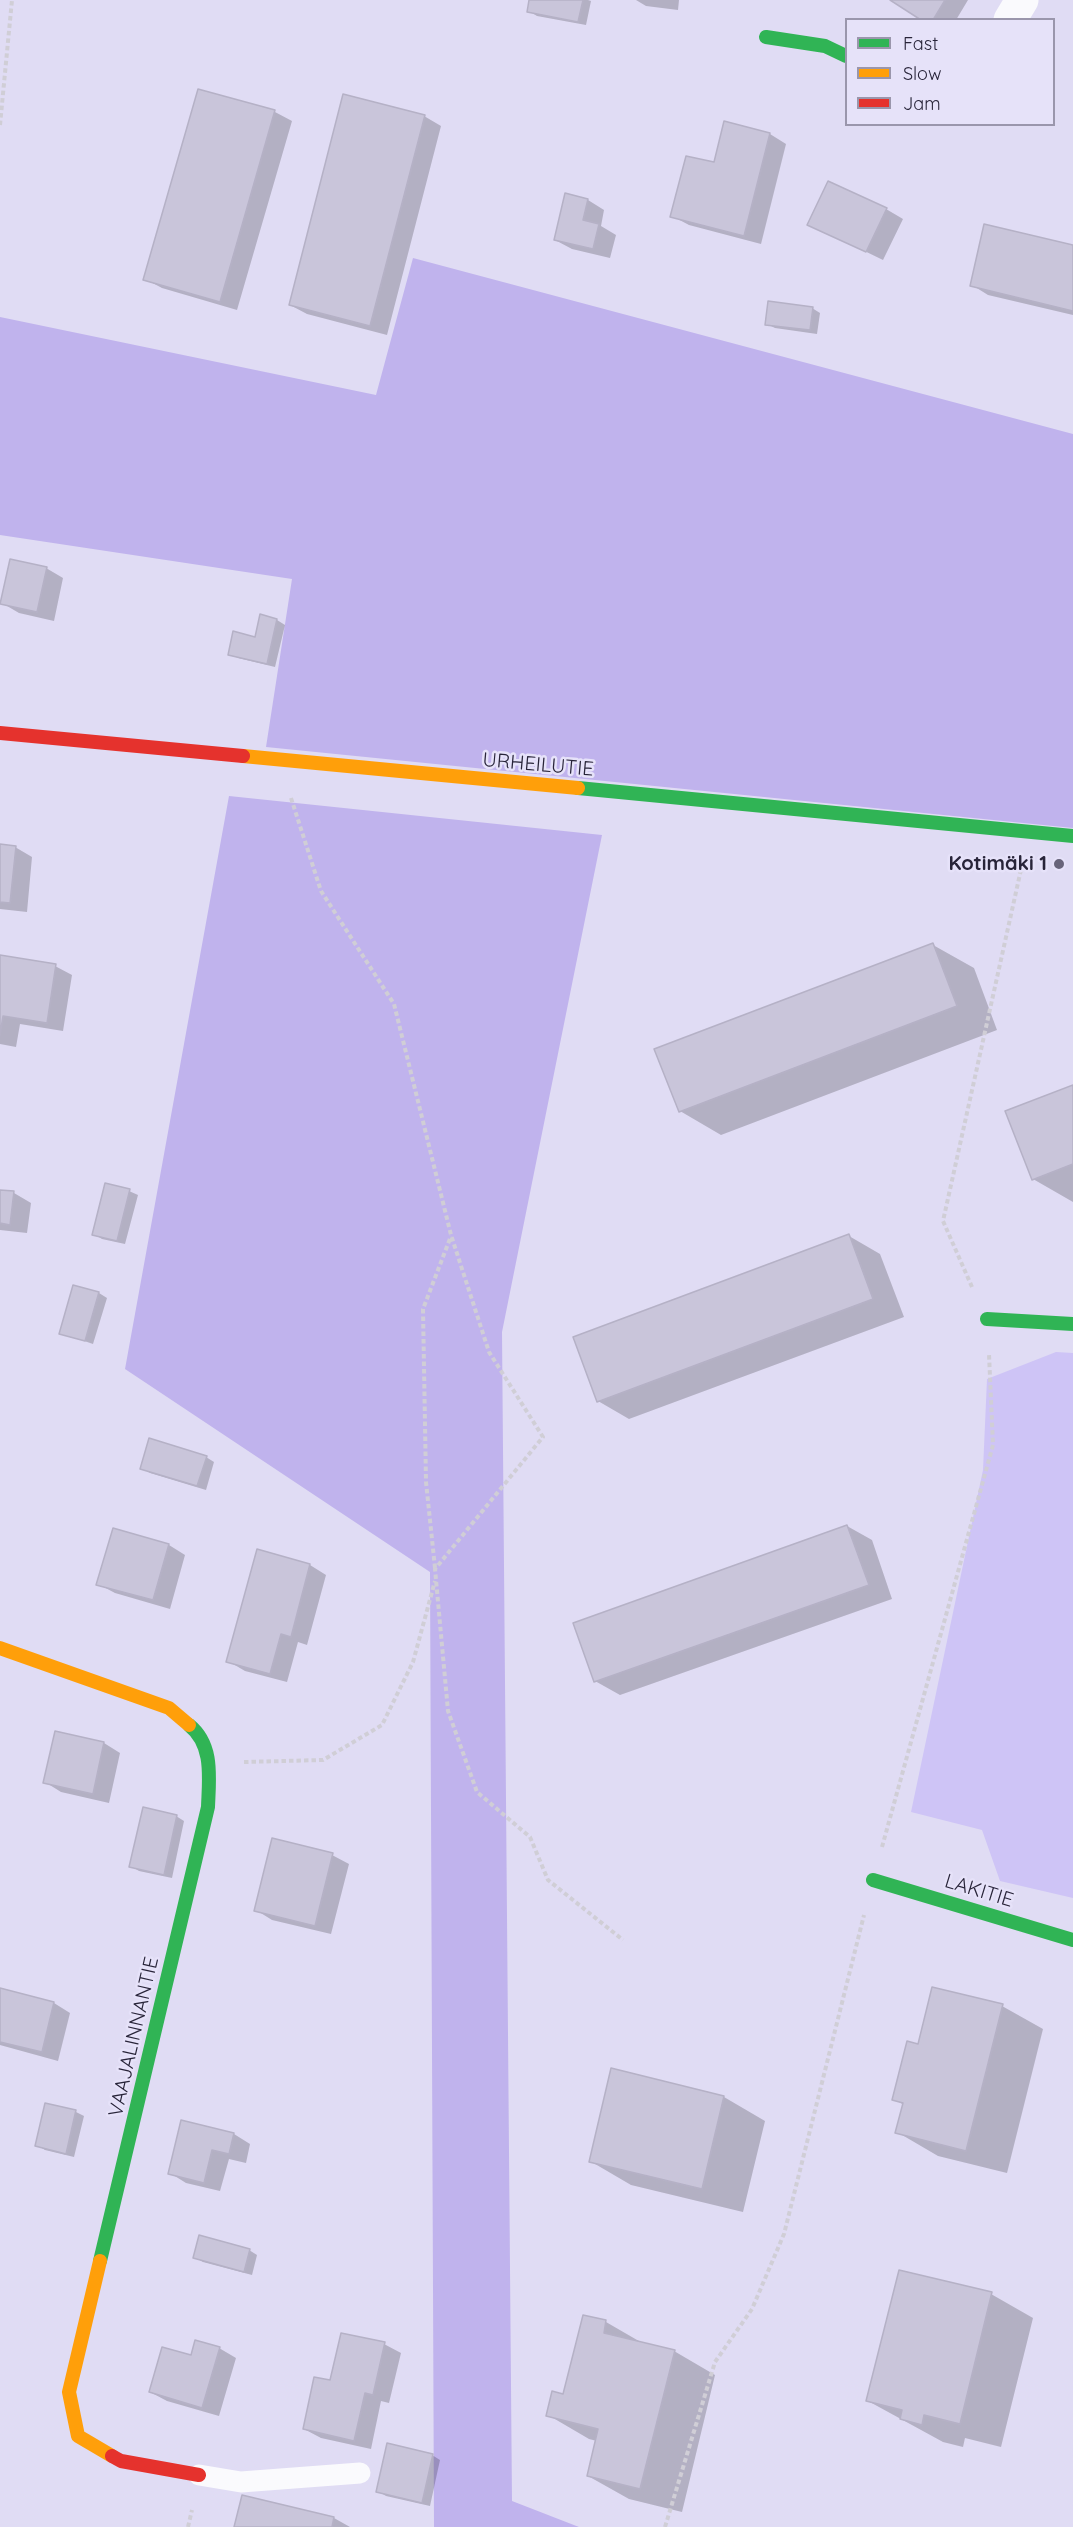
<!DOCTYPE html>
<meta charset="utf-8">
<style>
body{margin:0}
#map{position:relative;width:1073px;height:2527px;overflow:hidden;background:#e0dcf4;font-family:Quicksand,sans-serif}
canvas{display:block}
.legend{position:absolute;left:845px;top:18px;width:210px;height:108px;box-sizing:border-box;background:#e6e2f9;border:2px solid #9a96ac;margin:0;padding:8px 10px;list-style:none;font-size:18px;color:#282439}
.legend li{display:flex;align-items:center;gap:12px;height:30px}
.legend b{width:30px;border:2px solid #9a96ac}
</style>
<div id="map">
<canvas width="1073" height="2527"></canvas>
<ul class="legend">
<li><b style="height:8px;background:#30b455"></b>Fast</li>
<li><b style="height:8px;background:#ff9f0a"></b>Slow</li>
<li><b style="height:8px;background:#e5322d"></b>Jam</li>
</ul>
</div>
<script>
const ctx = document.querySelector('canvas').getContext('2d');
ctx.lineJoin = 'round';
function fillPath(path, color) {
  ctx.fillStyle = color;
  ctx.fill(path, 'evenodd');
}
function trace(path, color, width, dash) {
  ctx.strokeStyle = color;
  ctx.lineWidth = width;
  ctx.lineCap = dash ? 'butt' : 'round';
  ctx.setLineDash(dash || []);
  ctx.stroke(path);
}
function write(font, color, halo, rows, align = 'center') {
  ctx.font = font + ' Quicksand,sans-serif';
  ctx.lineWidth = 5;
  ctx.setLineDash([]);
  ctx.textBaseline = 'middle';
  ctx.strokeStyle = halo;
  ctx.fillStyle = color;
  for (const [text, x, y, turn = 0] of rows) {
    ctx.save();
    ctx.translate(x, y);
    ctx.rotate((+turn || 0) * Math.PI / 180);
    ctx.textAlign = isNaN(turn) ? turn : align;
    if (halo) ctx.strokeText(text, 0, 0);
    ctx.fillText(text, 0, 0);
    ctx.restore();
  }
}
fillPath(new Path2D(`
 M1056 1352 1073 1353V1898L1000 1881 982 1830 911 1812 983 1470 987 1379Z`), '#cec4f6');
fillPath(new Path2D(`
 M413 258 1073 434V828L266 747 292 579 0 535V317L376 395Z
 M229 796 602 835 502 1332 512 2501 579 2527H434L430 1572 125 1369Z`), '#c0b3ed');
fillPath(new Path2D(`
 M531 0H588L591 1 586 25 537 16 529 11Z
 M636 0H679L678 10 646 6Z
 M892 0H968L956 20H924Z
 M199 90 275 112 292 121 237 310 162 288 145 279Z
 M424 116 441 126 387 335 307 314 290 305Z
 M725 123 770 134 786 144 761 244 689 225 672 216 715 164Z
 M566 195 588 200 604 210 601 226 616 235 610 258 572 249 555 240Z
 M886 209 903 219 883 260 809 224Z
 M1073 247V315L988 295 972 285Z
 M812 308 820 313 817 334 775 328 767 324Z
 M46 568 63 578 54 621 19 613 2 603Z
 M277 620 285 625 275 667 238 658 230 654 256 639Z
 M0 846 15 847 32 857 27 912 0 909Z
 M933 945 974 968 997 1030 721 1135 680 1111Z
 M0 957 55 966 72 975 63 1031 20 1024 16 1047 0 1044Z
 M1073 1087V1202L1033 1179Z
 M0 1191 14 1193 31 1203 27 1233 0 1230Z
 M129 1191 138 1195 125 1244 102 1239 94 1234Z
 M849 1236 880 1254 904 1317 629 1419 598 1401Z
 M99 1293 107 1298 93 1344 61 1333Z
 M206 1457 214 1462 206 1490 150 1473 142 1468Z
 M847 1526 872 1540 892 1599 620 1695 595 1681Z
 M169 1545 185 1555 170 1609 115 1593 98 1584Z
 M258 1551 310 1565 326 1575 307 1645 298 1642 287 1682 245 1671 228 1661Z
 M104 1743 120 1753 109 1803 61 1792 45 1782Z
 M176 1816 184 1821 172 1878 139 1871 131 1866Z
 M332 1855 349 1864 331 1934 272 1920 256 1910Z
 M0 1990 54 2003 70 2013 58 2061 0 2045Z
 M1002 2006 1043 2029 1007 2173 938 2156 897 2132 904 2105 894 2099 919 2045Z
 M724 2097 765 2121 743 2212 631 2185 590 2161Z
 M46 2105 76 2112 84 2116 74 2157 45 2150 37 2145Z
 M234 2134 250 2144 246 2163 229 2159 220 2191 186 2183 170 2173Z
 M249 2250 257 2255 252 2275 203 2262 195 2257Z
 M991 2294 1033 2318 1001 2447 965 2438 963 2447 943 2442 868 2401Z
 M584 2316 606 2322 644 2344 674 2351 715 2375 682 2512 629 2499 588 2476 597 2441 589 2439 548 2415 564 2396Z
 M384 2344 401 2353 389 2403 381 2401 371 2449 321 2438 304 2429 331 2382Z
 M219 2348 236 2358 219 2416 167 2401 150 2392 192 2356Z
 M432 2455 440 2460 430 2506 386 2496 378 2491Z
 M243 2496 334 2518 350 2527H236Z`), '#0003');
const building = new Path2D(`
 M529 0H583L578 22 527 12Z
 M890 0H945L933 20H921Z
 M198 89 275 110 220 302 143 280Z
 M343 94 425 115 370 326 289 305Z
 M724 121 770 133 744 236 670 217 686 156 714 162Z
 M828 181 887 208 866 252 807 225Z
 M565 193 588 199 583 220 599 224 593 249 554 240Z
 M984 224 1073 245V311L970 286Z
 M768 301 813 307 810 330 765 325Z
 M10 559 47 567 37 612 0 604Z
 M260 614 277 619 267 664 228 655 233 631 255 637Z
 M0 844 16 846 10 903 0 902Z
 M933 943 957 1006 679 1112 654 1049Z
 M0 955 56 964 47 1023 3 1016 0 1035Z
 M1073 1085V1164L1032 1180 1005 1111Z
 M105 1183 130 1189 117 1241 92 1235Z
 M0 1190 14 1191 10 1225 0 1223Z
 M849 1234 873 1299 597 1402 573 1337Z
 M73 1285 99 1292 85 1341 59 1334Z
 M149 1438 207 1456 197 1486 140 1469Z
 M847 1525 869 1585 594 1682 573 1623Z
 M113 1528 169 1544 153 1600 96 1585Z
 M257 1549 310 1564 291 1637 281 1634 270 1674 226 1662Z
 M55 1731 104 1742 93 1794 43 1783Z
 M143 1807 177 1815 164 1875 129 1867Z
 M272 1838 333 1853 315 1926 254 1911Z
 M932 1987 1003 2004 966 2151 895 2133 903 2103 892 2100 907 2041 918 2044Z
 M0 1988 54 2002 42 2052 0 2042Z
 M611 2068 724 2096 702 2189 589 2162Z
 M45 2103 76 2110 66 2154 35 2146Z
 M181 2120 234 2133 229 2154 212 2150 204 2183 168 2174Z
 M199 2235 250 2249 244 2272 193 2258Z
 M899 2270 992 2292 960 2424 924 2415 922 2425 900 2419 902 2410 866 2401Z
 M583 2315 606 2320 604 2333 675 2350 640 2489 587 2476 598 2429 546 2416 552 2391 563 2394Z
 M341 2333 385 2342 373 2395 365 2393 354 2441 303 2429 314 2377 330 2380Z
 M195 2340 220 2347 202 2408 149 2392 162 2347 191 2355Z
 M387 2443 433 2454 422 2503 376 2492Z
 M242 2495 334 2517 332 2527H234Z`);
fillPath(building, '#c9c5da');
trace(building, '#b5b1c6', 1.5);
trace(new Path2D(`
 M0 125 12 0
 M291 798 321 891 394 1004 451 1235 489 1352 543 1437 435 1569 448 1711 477 1792 530 1837 548 1880 623 1940
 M972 1287 943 1221 1022 865
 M435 1568 426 1482 423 1309 451 1236
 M244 1762 323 1760 382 1725 413 1662 435 1581
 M882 1847 993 1445 989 1354
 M188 2527 192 2510
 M665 2527 715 2362 752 2309 784 2234 864 1915`), '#d0ced6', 4, [4.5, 3]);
trace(new Path2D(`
 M199 2475 241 2482 360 2473`), '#fafafd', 21);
trace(new Path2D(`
 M1010 20 1022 0`), '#fafafd', 33);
trace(new Path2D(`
 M766 37 825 46 846 56
 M578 788 1073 836
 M987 1319 1073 1324
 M873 1880 1073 1940
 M100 2261 208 1807C209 1778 214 1745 189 1725`), '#30b455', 14);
trace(new Path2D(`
 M243 756 578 788
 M0 1648 169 1708 189 1725
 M100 2261 69 2392 78 2436 112 2456`), '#ff9f0a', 14);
trace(new Path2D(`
 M0 733 243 756
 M112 2456 121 2461 199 2475`), '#e5322d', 14);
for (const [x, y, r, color] of [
 [1059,864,6,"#68647a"]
]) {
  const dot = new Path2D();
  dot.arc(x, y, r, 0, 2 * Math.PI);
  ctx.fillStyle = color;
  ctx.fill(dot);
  trace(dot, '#e6e2f9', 2);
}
write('20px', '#282439', '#e6e2f9', [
 ["URHEILUTIE",538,765,5],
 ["LAKITIE",979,1891,17],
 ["VAAJALINNANTIE",134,2037,-77]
]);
write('bold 20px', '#282439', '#e6e2f9', [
 ["Kotimäki 1",1047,864]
], 'right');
</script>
